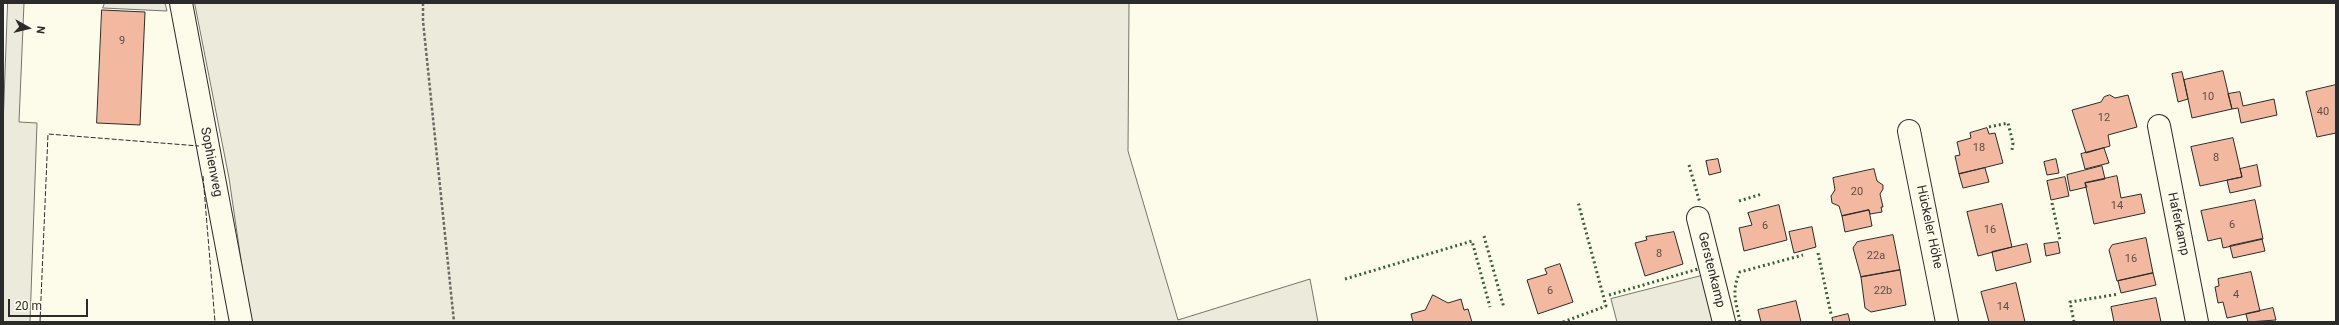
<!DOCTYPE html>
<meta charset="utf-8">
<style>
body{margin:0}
#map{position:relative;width:2339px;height:325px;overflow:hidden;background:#fdfbea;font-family:Roboto,sans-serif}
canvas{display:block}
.frame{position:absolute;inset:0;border:4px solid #2b2b2b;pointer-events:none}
.north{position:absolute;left:8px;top:8px;width:40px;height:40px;-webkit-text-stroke:3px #fdfbea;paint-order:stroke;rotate:98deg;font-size:11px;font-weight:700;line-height:16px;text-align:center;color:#2b2b2b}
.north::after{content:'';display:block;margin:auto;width:14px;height:18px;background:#2b2b2b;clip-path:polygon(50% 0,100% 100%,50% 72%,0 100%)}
.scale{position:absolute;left:8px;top:299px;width:80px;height:18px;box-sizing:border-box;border:2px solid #2b2b2b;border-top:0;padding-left:5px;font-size:12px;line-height:14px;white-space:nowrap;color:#2b2b2b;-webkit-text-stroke:3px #fdfbea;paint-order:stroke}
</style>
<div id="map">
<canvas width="2339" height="325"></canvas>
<div class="frame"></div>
<div class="north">N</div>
<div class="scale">20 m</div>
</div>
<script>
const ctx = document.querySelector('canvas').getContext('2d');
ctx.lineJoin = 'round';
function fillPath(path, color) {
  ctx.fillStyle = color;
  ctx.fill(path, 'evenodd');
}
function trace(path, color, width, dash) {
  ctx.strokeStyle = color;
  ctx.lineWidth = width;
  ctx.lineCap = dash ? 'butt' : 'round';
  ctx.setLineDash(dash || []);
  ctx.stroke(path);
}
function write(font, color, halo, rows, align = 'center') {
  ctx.font = font + ' Roboto,sans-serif';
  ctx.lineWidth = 3;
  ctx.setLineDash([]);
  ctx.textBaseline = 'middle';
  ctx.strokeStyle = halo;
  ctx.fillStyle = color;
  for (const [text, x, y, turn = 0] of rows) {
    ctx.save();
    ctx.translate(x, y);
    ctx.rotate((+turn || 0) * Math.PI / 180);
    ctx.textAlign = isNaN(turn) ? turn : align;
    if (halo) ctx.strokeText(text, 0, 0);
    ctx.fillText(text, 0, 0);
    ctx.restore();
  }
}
const green = new Path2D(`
 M8 3H24L19 122 37 123 30 322H3V127Z
 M105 3H165L167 11 103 8Z
 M195 3H1129L1128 151 1178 320 1310 279 1318 322H250L229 178Z
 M1705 275 1717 322H1617L1611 299Z`);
fillPath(green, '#ecebdb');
trace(green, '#74746e', 1);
const building = new Path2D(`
 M102 10 145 12 140 125 97 123Z
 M2223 71 2232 109 2192 118 2184 80Z
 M2182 72 2188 99 2178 102 2172 74Z
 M2336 85V133L2317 137 2306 92Z
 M2240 92 2243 106 2274 99 2277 115 2241 123 2238 108 2232 109 2228 94Z
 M2110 95 2115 98 2128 95 2137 127 2108 135 2110 146 2086 153 2072 110 2101 102 2104 97Z
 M1987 128 1989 134 1995 133 2003 163 1959 174 1955 156 1960 155 1957 142 1971 138 1970 133Z
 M2233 138 2242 177 2200 186 2191 147Z
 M2104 148 2109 163 2085 169 2081 154Z
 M1718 159 1721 172 1709 175 1706 161Z
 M2056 159 2059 173 2047 175 2044 162Z
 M2257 165 2261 186 2230 193 2227 180 2242 177 2240 169Z
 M2102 166 2105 179 2085 183 2087 187 2070 191 2067 175Z
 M1985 168 1989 182 1963 188 1959 174Z
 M1874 169 1877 181 1883 185V189L1880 194 1883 207H1881L1882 212 1870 214 1869 210 1842 216 1839 206 1832 203 1831 196 1835 190 1833 178Z
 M2117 176 2121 198 2141 194 2145 213 2094 224 2085 183Z
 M2065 177 2069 196 2051 200 2047 181Z
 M2255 200 2263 239 2223 248 2221 238 2208 241 2201 211Z
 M2002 204 2012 247 1978 256 1967 212Z
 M1779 205 1787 240 1744 251 1739 228 1752 225 1748 213Z
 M1869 210 1872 226 1845 232 1842 216Z
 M1812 227 1816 247 1794 253 1789 232Z
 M1674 232 1683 264 1645 276 1635 243 1647 240 1646 237Z
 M1893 235 1900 270 1861 277 1853 248 1857 242Z
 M2146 238 2153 273 2117 281 2109 250 2112 245Z
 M2262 239 2265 251 2233 258 2230 246Z
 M2058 242 2060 253 2046 256 2044 244Z
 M2027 244 2031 262 1996 271 1992 252Z
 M1560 264 1573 302 1538 314 1527 280 1547 274 1545 269Z
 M1900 270 1906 305 1871 312 1865 308 1861 277Z
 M2251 272 2260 311 2227 318 2223 302 2218 303 2215 287 2219 286 2218 279Z
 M2153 273 2156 285 2121 293 2118 281Z
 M2016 283 2025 322H1989L1981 292Z
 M1433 295 1448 303 1461 299 1464 310 1468 309 1472 322H1413L1411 314 1425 310Z
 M2156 298 2161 322H2114L2111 307Z
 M1796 301 1801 322H1761L1758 310Z
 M2273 308 2276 320 2248 322 2246 314Z
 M1848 314 1850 322H1833L1832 318Z`);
fillPath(building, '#f2b8a0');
trace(building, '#2b2b2b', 1);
const street = new Path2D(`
 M181 3 241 322
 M2159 126 2197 322
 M1909 131 1947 322
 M1698 218 1724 322`);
trace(street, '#2b2b2b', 24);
trace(new Path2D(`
 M423 3V21L454 322`), '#6a6964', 2.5, [3, 2]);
trace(street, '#fdfbea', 22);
trace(new Path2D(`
 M1989 127 2008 123 2013 143 2012 150
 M1689 165 1700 203
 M1739 201 1762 194
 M2052 203 2060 240
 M1484 236 1504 308
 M1818 253 1831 314
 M1345 279 1472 241 1490 307
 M1609 295 1698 269
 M1563 322 1606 306 1578 202
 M1740 322C1736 302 1731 291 1740 272L1803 255
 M2074 322 2070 302 2119 294`), '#34623c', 3, [2, 3]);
trace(new Path2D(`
 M203 176 215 322
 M40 322 48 134 199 146`), '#2b2b2b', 1, [5, 2]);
write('11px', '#5d4e48', null, [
 ["9",122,41],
 ["10",2208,97],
 ["40",2323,112],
 ["12",2104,118],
 ["18",1979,148],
 ["8",2216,158],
 ["20",1857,192],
 ["14",2117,206],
 ["6",2232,225],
 ["6",1765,226],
 ["16",1990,230],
 ["8",1659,254],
 ["22a",1876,256],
 ["16",2131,259],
 ["6",1550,291],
 ["22b",1883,291],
 ["4",2236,295],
 ["14",2003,307]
]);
write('13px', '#2b2b2b', '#fdfbea', [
 ["Sophienweg",211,162,79],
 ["Haferkamp",2178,224,78],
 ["Hückeler Höhe",1929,227,78],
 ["Gerstenkamp",1711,270,76]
]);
</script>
